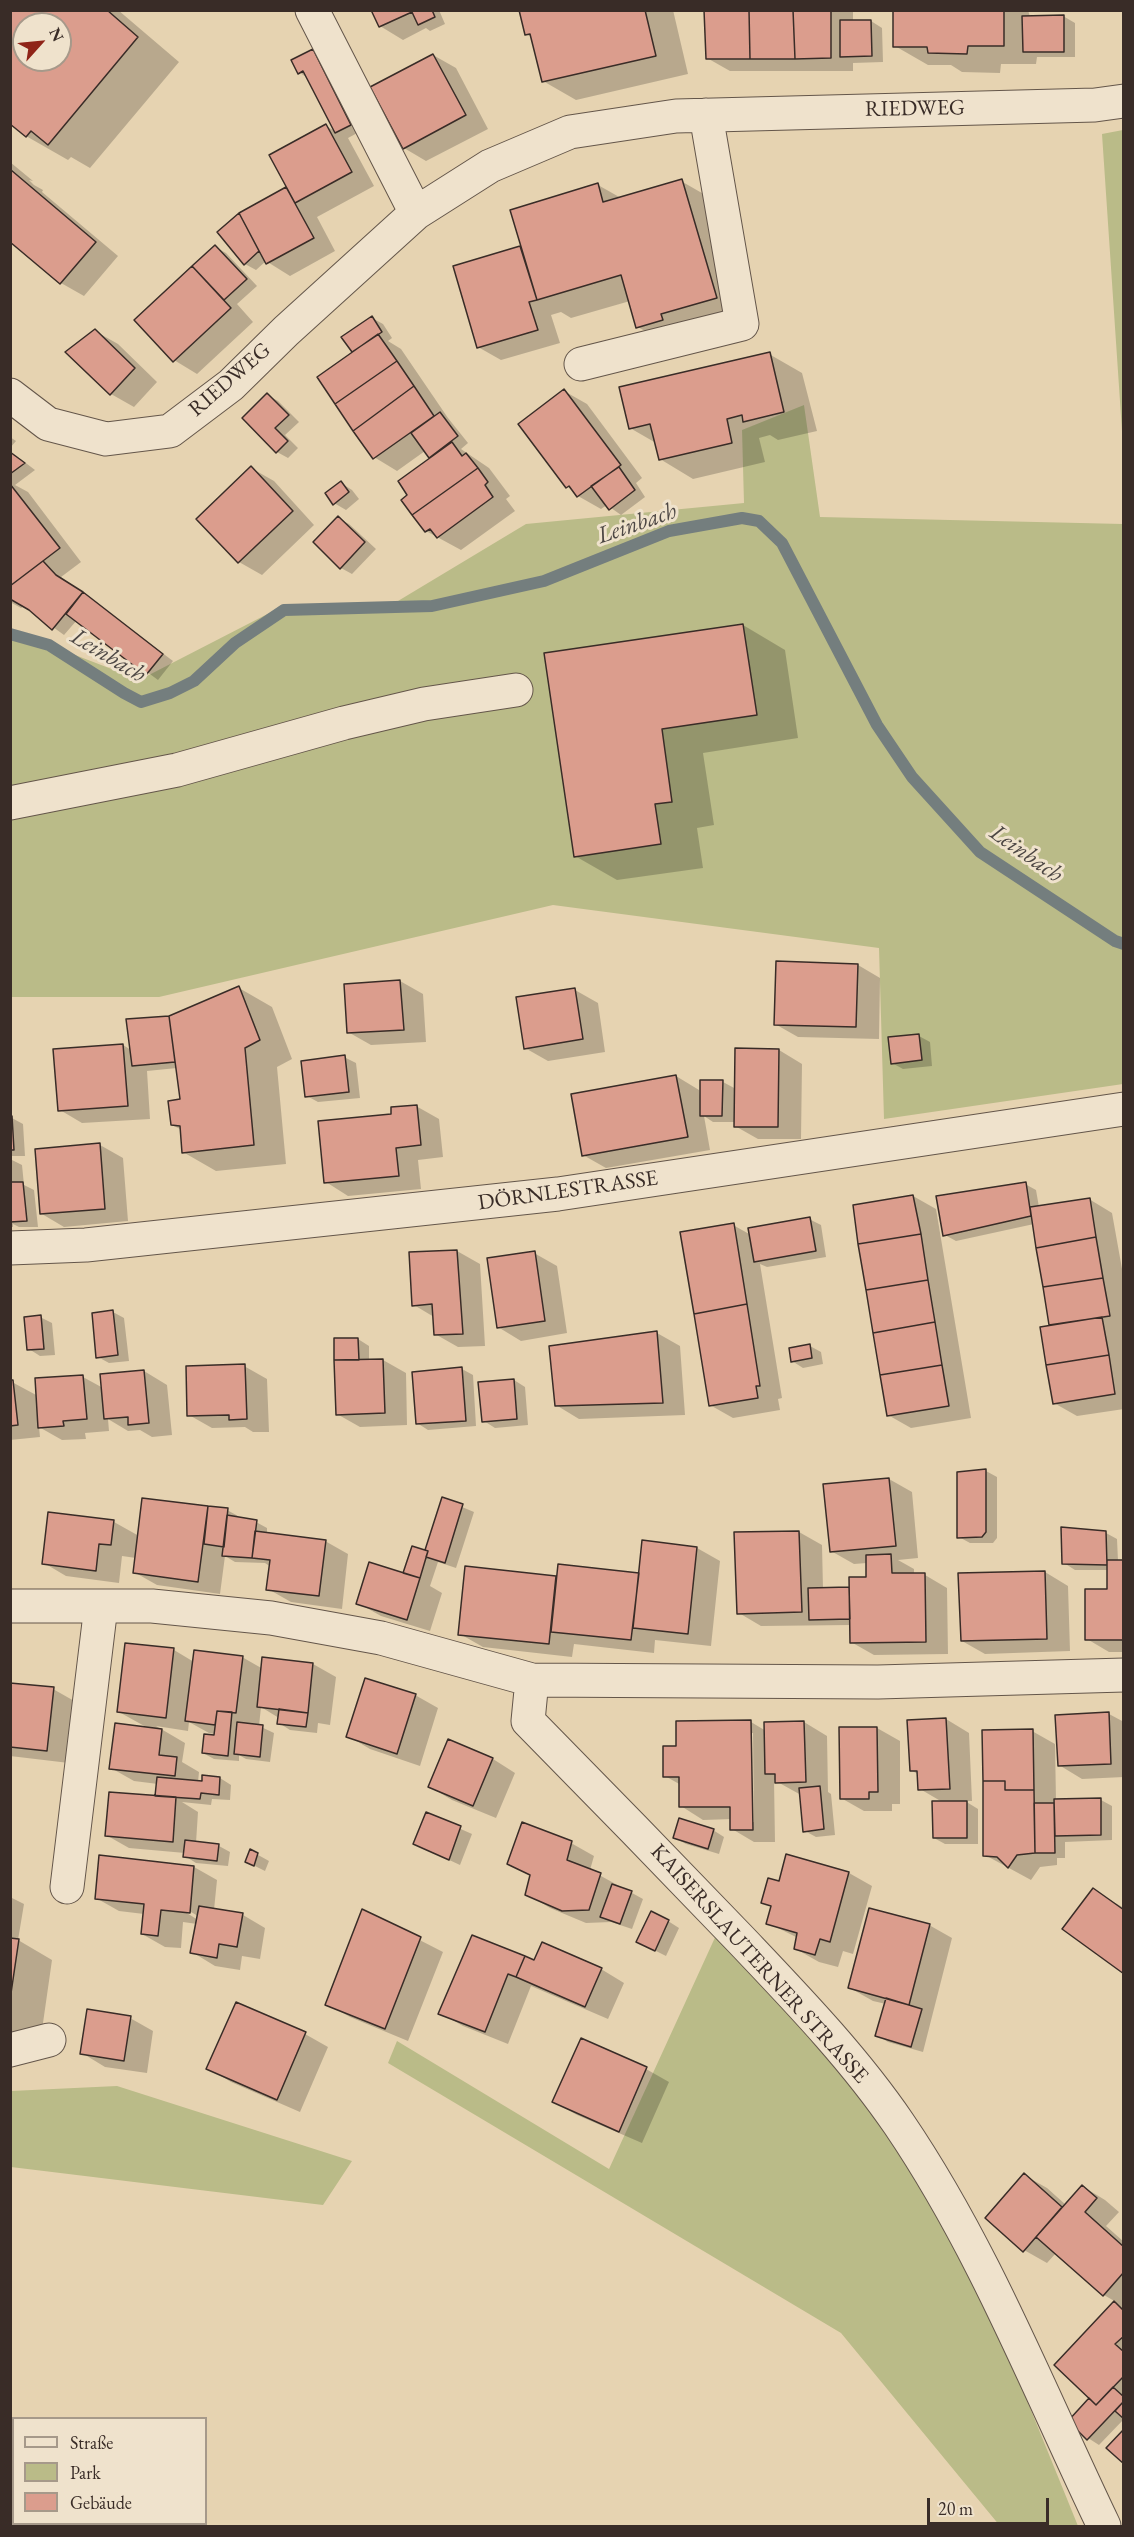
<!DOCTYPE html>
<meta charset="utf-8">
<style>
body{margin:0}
#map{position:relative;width:1134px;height:2537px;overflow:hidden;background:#e6d3b1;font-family:"EB Garamond",serif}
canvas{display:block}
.frame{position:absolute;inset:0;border:12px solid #392c27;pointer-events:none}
.legend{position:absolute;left:12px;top:2417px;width:195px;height:108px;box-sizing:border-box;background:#efe2cc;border:2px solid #a6998a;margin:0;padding:8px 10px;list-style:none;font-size:18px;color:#392c27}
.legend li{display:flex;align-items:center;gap:12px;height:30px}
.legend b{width:30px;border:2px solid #a6998a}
.north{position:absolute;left:12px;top:12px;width:60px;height:60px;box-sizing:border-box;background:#efe2cc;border:2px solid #a6998a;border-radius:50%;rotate:63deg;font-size:16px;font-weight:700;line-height:24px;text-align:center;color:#392c27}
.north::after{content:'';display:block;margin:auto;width:21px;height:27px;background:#8f2418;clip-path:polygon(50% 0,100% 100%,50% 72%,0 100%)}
.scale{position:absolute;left:927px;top:2498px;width:122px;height:27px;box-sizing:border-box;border:3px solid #392c27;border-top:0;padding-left:8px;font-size:18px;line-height:21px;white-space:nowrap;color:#392c27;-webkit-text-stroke:4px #efe2cc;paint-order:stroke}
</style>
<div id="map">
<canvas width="1134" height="2537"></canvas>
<div class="frame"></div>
<ul class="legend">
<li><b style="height:8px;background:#efe2cc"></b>Straße</li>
<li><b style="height:16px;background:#babb88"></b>Park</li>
<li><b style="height:16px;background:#db9d8d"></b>Gebäude</li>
</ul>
<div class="north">N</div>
<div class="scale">20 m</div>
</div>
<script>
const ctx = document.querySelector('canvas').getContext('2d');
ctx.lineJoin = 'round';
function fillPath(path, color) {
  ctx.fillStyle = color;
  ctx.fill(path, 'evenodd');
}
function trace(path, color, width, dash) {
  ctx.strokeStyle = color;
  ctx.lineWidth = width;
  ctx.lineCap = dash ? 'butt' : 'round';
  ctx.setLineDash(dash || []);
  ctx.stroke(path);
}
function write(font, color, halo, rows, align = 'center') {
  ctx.font = font + ' "EB Garamond",serif';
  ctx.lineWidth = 6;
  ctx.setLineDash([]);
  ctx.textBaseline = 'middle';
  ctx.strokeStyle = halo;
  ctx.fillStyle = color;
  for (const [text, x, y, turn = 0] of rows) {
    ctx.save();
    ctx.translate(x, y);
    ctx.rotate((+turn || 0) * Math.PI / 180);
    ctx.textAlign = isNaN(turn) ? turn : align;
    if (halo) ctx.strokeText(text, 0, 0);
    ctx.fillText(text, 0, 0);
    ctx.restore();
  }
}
fillPath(new Path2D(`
 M1123 130H1124L1123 446 1102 134Z
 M804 405 820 517 1123 524V1084L884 1119 879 948 553 905 159 997H11L10 630 122 673 145 677 281 607H388L526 524 744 503 742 430Z
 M718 1931 856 2085 972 2265 1078 2526H1000L841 2333 388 2063 397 2041 609 2169Z
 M117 2086 352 2161 323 2205 11 2167V2091Z`), '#babb88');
fillPath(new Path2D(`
 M10 10H118L179 62 90 168 71 157 68 160 26 136ZM24 24H60V60H24Z
 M372 10H439L445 24 430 31 426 28 403 40 380 26Z
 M520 10H673L688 74 576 100 543 81 533 38 526 34Z
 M683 10H853V21H871L882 28 883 62 853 63V71H730L707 58 706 12Z
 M895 10H1028L1030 17 1063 16 1075 23V57H1037L1036 64H1001L1000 73 962 72 951 65H928L895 46Z
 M313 51 324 57 361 131 348 138 374 186 317 217 335 251 290 276 266 261 256 270 245 264 219 232 240 214 289 188 326 126 335 131 308 78 300 73Z
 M433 55 456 68 488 129 426 161 404 148Z
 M10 162 33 181 29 180 34 185 43 190 42 192 118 256 84 296 61 283 10 240Z
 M681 181 714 200 749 316 671 346 638 327 630 301 571 318 561 312 551 315 560 343 501 360 478 347 454 267 522 247 598 185 621 198Z
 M215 247 226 253 257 286 237 304 253 322 197 374 174 360 136 320Z
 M372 318 383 324 392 338 388 341 401 349 448 418 468 443 461 449 489 468 510 496 506 499 515 511 461 550 426 531 409 495 431 459 425 451 397 471 374 457 354 353 343 338Z
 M95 331 118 344 157 382 134 407 111 394 67 352Z
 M769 354 802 373 817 431 778 440 770 435 759 438 765 462 693 479 660 459 656 443 630 428Z
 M564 391 587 404 642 478 636 483 645 497 621 515 607 505 601 509 578 496 567 486Z
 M267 395 278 401 299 422 285 435 298 448 288 458 277 452Z
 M10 437 16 441 10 448Z
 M10 451 35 470 15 485 28 492 81 562 61 577 173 661 158 680 77 620 64 635 24 606 21 608 10 602Z
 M251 468 274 481 314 525 262 575 239 562Z
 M341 483 352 490 359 499 346 510 334 503Z
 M338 518 349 524 376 549 352 574 341 568Z
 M743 625 785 650 798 738 703 753 714 825 697 828 703 868 617 880 575 856 545 655Z
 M858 965 880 978 879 1039 798 1037 775 1024Z
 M400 981 423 994 426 1042 371 1045 348 1032Z
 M239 988 272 1007 292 1059 277 1067 286 1164 216 1171 183 1152 182 1130 172 1125 182 1100 177 1068 147 1071 150 1119 82 1123 60 1110 123 1045 131 1050 168 1017 170 1019Z
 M575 990 598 1003 605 1052 548 1061 525 1048Z
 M919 1036 930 1042 932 1066 903 1069 892 1063Z
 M779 1050 802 1064 801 1139H758L735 1126 736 1122H713L704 1116 710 1150 606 1168 583 1155 676 1076 699 1090 700 1097 723 1082 736 1089Z
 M344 1057 356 1063 360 1098 318 1102 307 1096Z
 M416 1106 439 1119 443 1157 418 1160 421 1189 348 1196 326 1182 393 1115Z
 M10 1117 23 1124 25 1156H10Z
 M100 1145 123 1158 128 1221 64 1227 42 1214Z
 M10 1159 22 1165 24 1185 34 1190 38 1227H19L13 1224V1227H10Z
 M1025 1184 1036 1190 1039 1207 1089 1199 1112 1213 1124 1280V1409L1077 1416 1054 1403 1051 1327 1034 1224 956 1241 945 1235Z
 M913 1196 936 1209 971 1418 911 1428 888 1415Z
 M809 1219 821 1225 826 1257 767 1267 760 1264 782 1398 778 1399 780 1410 733 1418 710 1405 733 1225 751 1235Z
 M457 1251 480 1264 485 1346 458 1347 435 1334 434 1317 414 1305Z
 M534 1253 557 1266 567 1333 521 1341 498 1327Z
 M113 1312 124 1318 129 1361 109 1363 98 1357Z
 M40 1317 52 1323 55 1355 40 1356 29 1349Z
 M657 1333 680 1346 685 1415 579 1419 556 1405Z
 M358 1339 369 1346V1361L383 1360 406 1373 407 1425 360 1427 337 1414Z
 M810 1346 821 1352 823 1364 803 1368 792 1361Z
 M244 1366 267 1379 269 1432H253L245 1427 212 1428 189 1415Z
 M462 1369 473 1375 476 1426 428 1430 417 1423Z
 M144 1371 167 1385 172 1435 152 1437 140 1430 128 1431 108 1419 109 1431 85 1433 86 1439 62 1440 39 1427 40 1437 10 1440V1381L38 1396 83 1377 103 1388Z
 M514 1380 525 1387 528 1425 495 1428 484 1421Z
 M986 1471 997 1477V1538L993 1543H970L959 1537Z
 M889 1479 912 1492 918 1558 898 1560 914 1569V1575H925L947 1588 948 1654 874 1655 851 1642V1625L761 1626 739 1613 799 1532 822 1545 823 1589 851 1590 868 1578 867 1563 854 1564 831 1551Z
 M443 1499 474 1512 456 1568 438 1562 430 1586 442 1593 430 1631 381 1616 358 1603 404 1575 426 1551Z
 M144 1500 227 1510 238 1516V1519L256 1522 267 1528V1534L325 1541 348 1554 342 1609 291 1602 268 1589 271 1567 265 1563 235 1562 225 1556 220 1594 157 1585 134 1572 136 1558 122 1556 119 1583 66 1576 44 1563 114 1522 139 1536Z
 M1106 1533 1117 1539 1118 1561H1124V1652H1109L1087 1639 1109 1590V1570H1075L1064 1563Z
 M643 1542 697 1548 720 1561 711 1646 655 1640 654 1653 574 1644 572 1657 483 1647 460 1634 467 1568 557 1578 640 1574Z
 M1045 1572 1068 1586 1070 1651 985 1654 962 1641Z
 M174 1650 194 1662 242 1657 263 1669 313 1664 336 1677 330 1725 318 1723 317 1733 290 1730 279 1723V1718L261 1707 259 1726 274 1733 270 1762 246 1759 239 1755V1761L214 1759 203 1753 220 1735 209 1733 189 1722 188 1731 156 1726 185 1743 182 1762 199 1772 198 1782 220 1778 231 1785 230 1800 212 1799 211 1805 182 1802 198 1812 196 1843 219 1846 230 1852 228 1866 196 1863 185 1856V1853L129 1848 106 1835 156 1797 158 1784 134 1781 111 1768 148 1728 119 1712Z
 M10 1685 53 1689 76 1702 69 1763 10 1756Z
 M415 1695 438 1708 420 1766 370 1749 348 1736Z
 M1109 1714 1124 1722V1777L1082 1779 1059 1765Z
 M946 1719 969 1733 972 1801H965L978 1809V1844H945L934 1838 944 1803 920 1789 919 1775 911 1770Z
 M751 1722 766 1731 765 1723 804 1722 827 1736 828 1792 831 1794 835 1835 816 1837 805 1831 801 1795 774 1780 775 1842H754L732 1829V1819L703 1820 681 1806V1785L665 1776 678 1748ZM750 1733H753L754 1822H751Z
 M877 1728 900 1741V1804H892V1811H864L841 1798Z
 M1032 1731 1055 1744 1056 1801 1101 1800 1112 1806V1840L1065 1842V1858H1057V1865L1040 1867 1031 1880 985 1855Z
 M449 1741 493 1759 515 1773 496 1818 452 1800 430 1787Z
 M427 1814 472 1834 460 1865 415 1844Z
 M713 1830 724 1837 719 1854 686 1844 675 1838Z
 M571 1843 594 1856 590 1870 643 1899 632 1929 611 1922 586 1923 550 1908 527 1894 531 1876 509 1863Z
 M251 1851 269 1861 265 1871 247 1862Z
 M787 1856 849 1873 872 1886 853 1954 843 1951 838 1967 819 1962 796 1949 798 1938 768 1923 772 1907 763 1902 780 1883Z
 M194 1867 217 1880 214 1910 243 1915 265 1928 260 1959 242 1956 240 1970 215 1966 192 1952 197 1924 183 1922 181 1948 165 1947 142 1934 144 1914 119 1911 96 1898ZM184 1908 198 1916V1920L182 1910Z
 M1093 1890 1124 1908V1973Z
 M10 1897 24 1904 18 1940 52 1960 41 2037 10 2033Z
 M363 1911 443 1952 408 2041 350 2017 327 2004Z
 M668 1921 679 1928 666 1956 638 1942Z
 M929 1925 952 1938 923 2052 888 2042 877 2035 886 2004 873 2001 850 1988Z
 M473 1937 535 1962 601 1969 624 1983 608 2019 531 1986 508 2044 463 2026 440 2013Z
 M130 2018 153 2031 147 2073 105 2067 82 2053Z
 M305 2034 328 2047 300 2112 231 2082 208 2068Z
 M581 2040 646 2069 669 2082 642 2143 577 2115 554 2102Z
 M1024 2175 1047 2188 1066 2205 1082 2186 1105 2200 1119 2212 1106 2226 1124 2242V2419L1099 2445 1088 2438 1095 2403 1056 2365 1116 2302 1104 2295 1056 2253 1047 2263 1024 2250Z`), '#0003');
trace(new Path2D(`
 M10 634 49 645 124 693 141 702 170 693 194 681 235 643 284 610 432 606 544 581 669 531 742 518 759 521 782 543 877 725 912 777 980 852 1115 941 1124 944`), '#747e7e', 12);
const building = new Path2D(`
 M10 10H107L138 37 48 145 31 131 26 137 10 124ZM24 24H60V60H24Z
 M371 10H411L412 12 379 27Z
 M411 10H432L435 17 418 25Z
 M519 10H645L656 56 542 82 530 34 525 35Z
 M704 10H749L750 59H706Z
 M749 10H793L795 59H750Z
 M793 10H831V58L795 59Z
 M893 10H1004V46H968L967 54 928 53 927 47H893Z
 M1064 15V52H1023L1022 16Z
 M840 20H871L872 56 840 57Z
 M313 49 351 125 335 133 303 71 298 74 291 60Z
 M433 54 466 115 403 149 370 87Z
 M326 124 352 172 295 203 269 155Z
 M11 170 96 242 60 284 10 242Z
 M682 179 717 298 661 314 663 320 636 328 621 275 537 300 510 210 598 183 603 202Z
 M286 187 314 238 266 264 239 213Z
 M239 213 259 251 244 265 217 232Z
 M215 245 247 279 224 300 192 266Z
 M520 246 537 300 529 302 538 330 477 348 453 266Z
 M192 266 231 308 173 362 134 320Z
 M372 316 382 332 352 352 341 337Z
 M95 329 135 368 110 395 65 352Z
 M378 334 397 361 335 404 317 377Z
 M770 352 784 412 743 422 742 415 727 419 732 443 659 460 650 424 629 429 619 387Z
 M397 361 414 386 353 431 335 404Z
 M414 386 434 416 373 459 353 431Z
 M564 389 621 465 577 497 569 486 566 488 518 424Z
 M267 393 289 415 275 428 288 441 276 453 242 418Z
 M440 412 458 436 429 458 411 433Z
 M452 442 462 456 466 453 478 468 412 515 401 500 407 495 398 481Z
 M10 452 25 463 10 474Z
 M251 466 293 511 238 563 196 519Z
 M619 467 635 490 609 510 591 486Z
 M478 468 488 482 485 485 493 497 437 538 430 529 425 532 412 515Z
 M341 481 349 492 333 505 325 493Z
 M10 484 60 548 10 586Z
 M338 516 365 542 340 569 313 542Z
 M43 561 56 575 83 592 52 630 29 610 10 599V586Z
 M83 592 163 654 146 675 66 614Z
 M743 624 757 715 662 729 672 802 655 804 661 844 574 857 544 653Z
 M776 961 858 964 856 1027 774 1025Z
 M400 980 404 1030 347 1033 344 984Z
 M239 986 260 1040 245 1048 254 1145 182 1153 180 1126 171 1125 168 1101 180 1099 169 1016Z
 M575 988 583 1039 524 1049 516 997Z
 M169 1016 175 1062 132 1066 126 1019Z
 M919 1034 922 1060 891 1064 888 1037Z
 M123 1044 128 1106 58 1111 53 1049Z
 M735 1048 779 1049 778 1127H734Z
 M345 1055 349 1092 305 1097 301 1061Z
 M676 1075 688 1137 582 1156 571 1094Z
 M700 1080H723L722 1116H700Z
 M417 1105 421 1145 396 1148 399 1176 324 1183 318 1121 391 1114V1107Z
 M10 1116H12L14 1150H10Z
 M100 1143 105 1209 40 1214 35 1149Z
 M10 1182H23L27 1221 10 1222Z
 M1026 1182 1031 1216 943 1236 936 1196Z
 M913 1195 921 1234 858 1244 853 1205Z
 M1090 1198 1096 1237 1036 1248 1030 1207Z
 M810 1217 816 1251 754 1262 748 1228Z
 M734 1223 747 1304 694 1314 680 1232Z
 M921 1234 928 1280 866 1290 858 1244Z
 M1096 1237 1103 1278 1043 1287 1036 1248Z
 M457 1250 463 1334 434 1335 432 1304 412 1306 409 1252Z
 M535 1251 545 1321 497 1328 487 1258Z
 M1103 1278 1110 1316 1049 1325 1043 1287Z
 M928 1280 935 1322 873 1333 866 1290Z
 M747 1304 760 1386H756L758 1398 709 1406 694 1314Z
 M113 1310 118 1355 96 1358 92 1313Z
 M41 1315 44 1349 27 1350 24 1317Z
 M1102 1317 1109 1355 1046 1365 1040 1327Z
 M935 1322 942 1365 880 1375 873 1333Z
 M657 1331 663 1403 555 1406 549 1346Z
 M334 1338H358L359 1360H334Z
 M810 1344 812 1358 791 1362 789 1348Z
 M1109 1355 1115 1394 1053 1404 1046 1365Z
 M383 1359 385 1413 336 1415 334 1360Z
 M245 1364 247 1419 229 1420V1415L187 1416 186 1366Z
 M942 1365 949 1406 887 1416 880 1375Z
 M462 1367 466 1421 416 1424 412 1372Z
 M144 1370 149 1423 128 1425V1417L104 1419 100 1374Z
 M83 1375 87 1419 63 1421 64 1426 38 1428 35 1378Z
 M514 1379 517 1419 482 1422 478 1382Z
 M10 1380H13L18 1425 10 1426Z
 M986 1469V1532L982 1537 957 1538V1472Z
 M889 1478 896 1546 830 1552 823 1484Z
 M442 1497 463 1504 445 1563 426 1557 428 1551 425 1550Z
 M142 1498 208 1506 198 1582 133 1573Z
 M208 1506 228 1508 224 1547 204 1544Z
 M48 1512 114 1520 111 1545 99 1544 96 1571 42 1564Z
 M227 1515 257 1520 252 1558 222 1556Z
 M1061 1527 1106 1531 1107 1565 1062 1564Z
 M255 1531 326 1540 319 1596 266 1590 270 1560 252 1558Z
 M799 1531 802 1612 737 1614 734 1532Z
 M642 1540 697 1547 688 1634 633 1628Z
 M412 1546 428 1551 420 1578 403 1573Z
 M891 1554 892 1573H925L926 1642 850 1643 849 1577H866V1555Z
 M1107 1560H1124V1640H1085V1589H1107Z
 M369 1562 420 1578 407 1620 356 1604Z
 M558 1564 639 1573 631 1640 551 1632Z
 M465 1566 556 1576 549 1644 458 1635Z
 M1045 1571 1047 1639 961 1641 958 1573Z
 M849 1587 850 1619 809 1620 808 1588Z
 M125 1643 174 1648 166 1718 117 1712Z
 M194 1650 243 1656 236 1713 217 1711 215 1725 185 1721Z
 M262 1657 313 1663 308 1713 257 1707Z
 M365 1678 416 1694 397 1754 346 1737Z
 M10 1683 54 1687 47 1751 10 1747Z
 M279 1709 308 1713 306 1727 277 1724Z
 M217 1711 232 1712 228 1756 202 1753 204 1734 214 1735Z
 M1109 1712 1111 1764 1058 1766 1055 1715Z
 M946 1718 950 1789 918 1790 917 1771H910L907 1720Z
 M751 1720 753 1830H730V1807H679V1777H663V1746H676V1721Z
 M804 1721 806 1782 775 1783V1774H765L764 1722Z
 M237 1722 263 1725 260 1757 234 1754Z
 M115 1723 162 1729 159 1755 177 1757 175 1776 109 1769Z
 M839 1727H877L878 1792H869V1799H840Z
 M1033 1729 1034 1790H1005V1781H983L982 1730Z
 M448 1739 493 1758 473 1806 428 1787Z
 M202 1775 220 1777 219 1795 201 1793 200 1799 155 1796 157 1777 202 1781Z
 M983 1781H1005V1790H1034L1035 1853 1017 1855 1008 1868 997 1857 983 1856Z
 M820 1786 824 1829 803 1832 799 1788Z
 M109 1792 176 1797 173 1842 105 1836Z
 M1101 1798V1835L1055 1836 1054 1799Z
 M932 1801H967V1838H933Z
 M1034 1803H1054L1055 1853H1035Z
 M426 1812 461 1826 449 1860 413 1844Z
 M679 1818 714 1829 708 1849 673 1838Z
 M522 1822 572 1841 567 1860 601 1873 589 1910 562 1911 525 1895 530 1875 507 1864Z
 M185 1840 219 1844 217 1861 183 1857Z
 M250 1849 258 1853 254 1866 245 1862Z
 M786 1854 849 1872 830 1942 820 1939 815 1955 794 1949 797 1933 766 1924 771 1906 761 1903 768 1878 779 1881Z
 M99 1855 194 1866 190 1913 161 1910 158 1936 141 1934 144 1904 95 1899Z
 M612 1884 632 1891 620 1924 600 1917Z
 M1093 1888 1124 1910V1974L1062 1929Z
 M199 1906 243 1913 237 1947 219 1944 217 1958 190 1953Z
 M869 1908 930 1924 909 2005 848 1988Z
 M362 1909 421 1937 385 2029 325 2005Z
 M651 1911 669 1920 655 1951 636 1942Z
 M472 1935 525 1956 516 1977 508 1974 485 2032 438 2014Z
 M10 1938 19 1939 10 2000Z
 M542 1942 602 1968 585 2007 516 1977 525 1956 534 1960Z
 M886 1998 922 2009 911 2047 875 2036Z
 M236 2002 306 2032 277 2100 206 2069Z
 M87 2009 131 2016 124 2061 80 2054Z
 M581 2038 647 2067 619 2132 552 2102Z
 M1024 2173 1062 2207 1023 2252 985 2218Z
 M1082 2185 1097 2198 1085 2212 1124 2247V2272L1103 2296 1036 2237Z
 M1114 2301 1124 2311V2336L1115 2344 1124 2352V2376L1096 2405 1054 2365Z
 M1113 2387 1124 2397V2401L1087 2440 1068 2421 1089 2398 1096 2405Z
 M1124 2401V2419L1115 2411Z
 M1124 2429V2464L1106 2448Z`);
fillPath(building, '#db9d8d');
trace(building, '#392c27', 1.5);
const minor = new Path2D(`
 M312 10 416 213
 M581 364 742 324 706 115
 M10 395 48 424 106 439 170 431 231 385 286 331 416 213 490 166 570 132 676 116 1095 105 1124 101
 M10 803 177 770 344 723 424 704 516 690
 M10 1248 86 1245 558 1194 1124 1109
 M10 1606H152L271 1618 381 1638 532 1680 878 1682 1124 1675
 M532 1680 528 1721C600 1794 671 1867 742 1941 797 1999 854 2058 899 2124 984 2249 1039 2391 1104 2526
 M67 1887 101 1606
 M10 2050 49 2040`);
trace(minor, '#64564a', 35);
trace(minor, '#efe2cc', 33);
write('22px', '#392c27', '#efe2cc', [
 ["RIEDWEG",915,109,-1],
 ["RIEDWEG",230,380,-41],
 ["DÖRNLESTRASSE",568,1191,-8],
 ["KAISERSLAUTERNER STRASSE",759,1964,48]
]);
write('italic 24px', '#4d4744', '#efe2cc', [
 ["Leinbach",637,524,-19],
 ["Leinbach",108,656,31],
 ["Leinbach",1026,854,35]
]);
</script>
